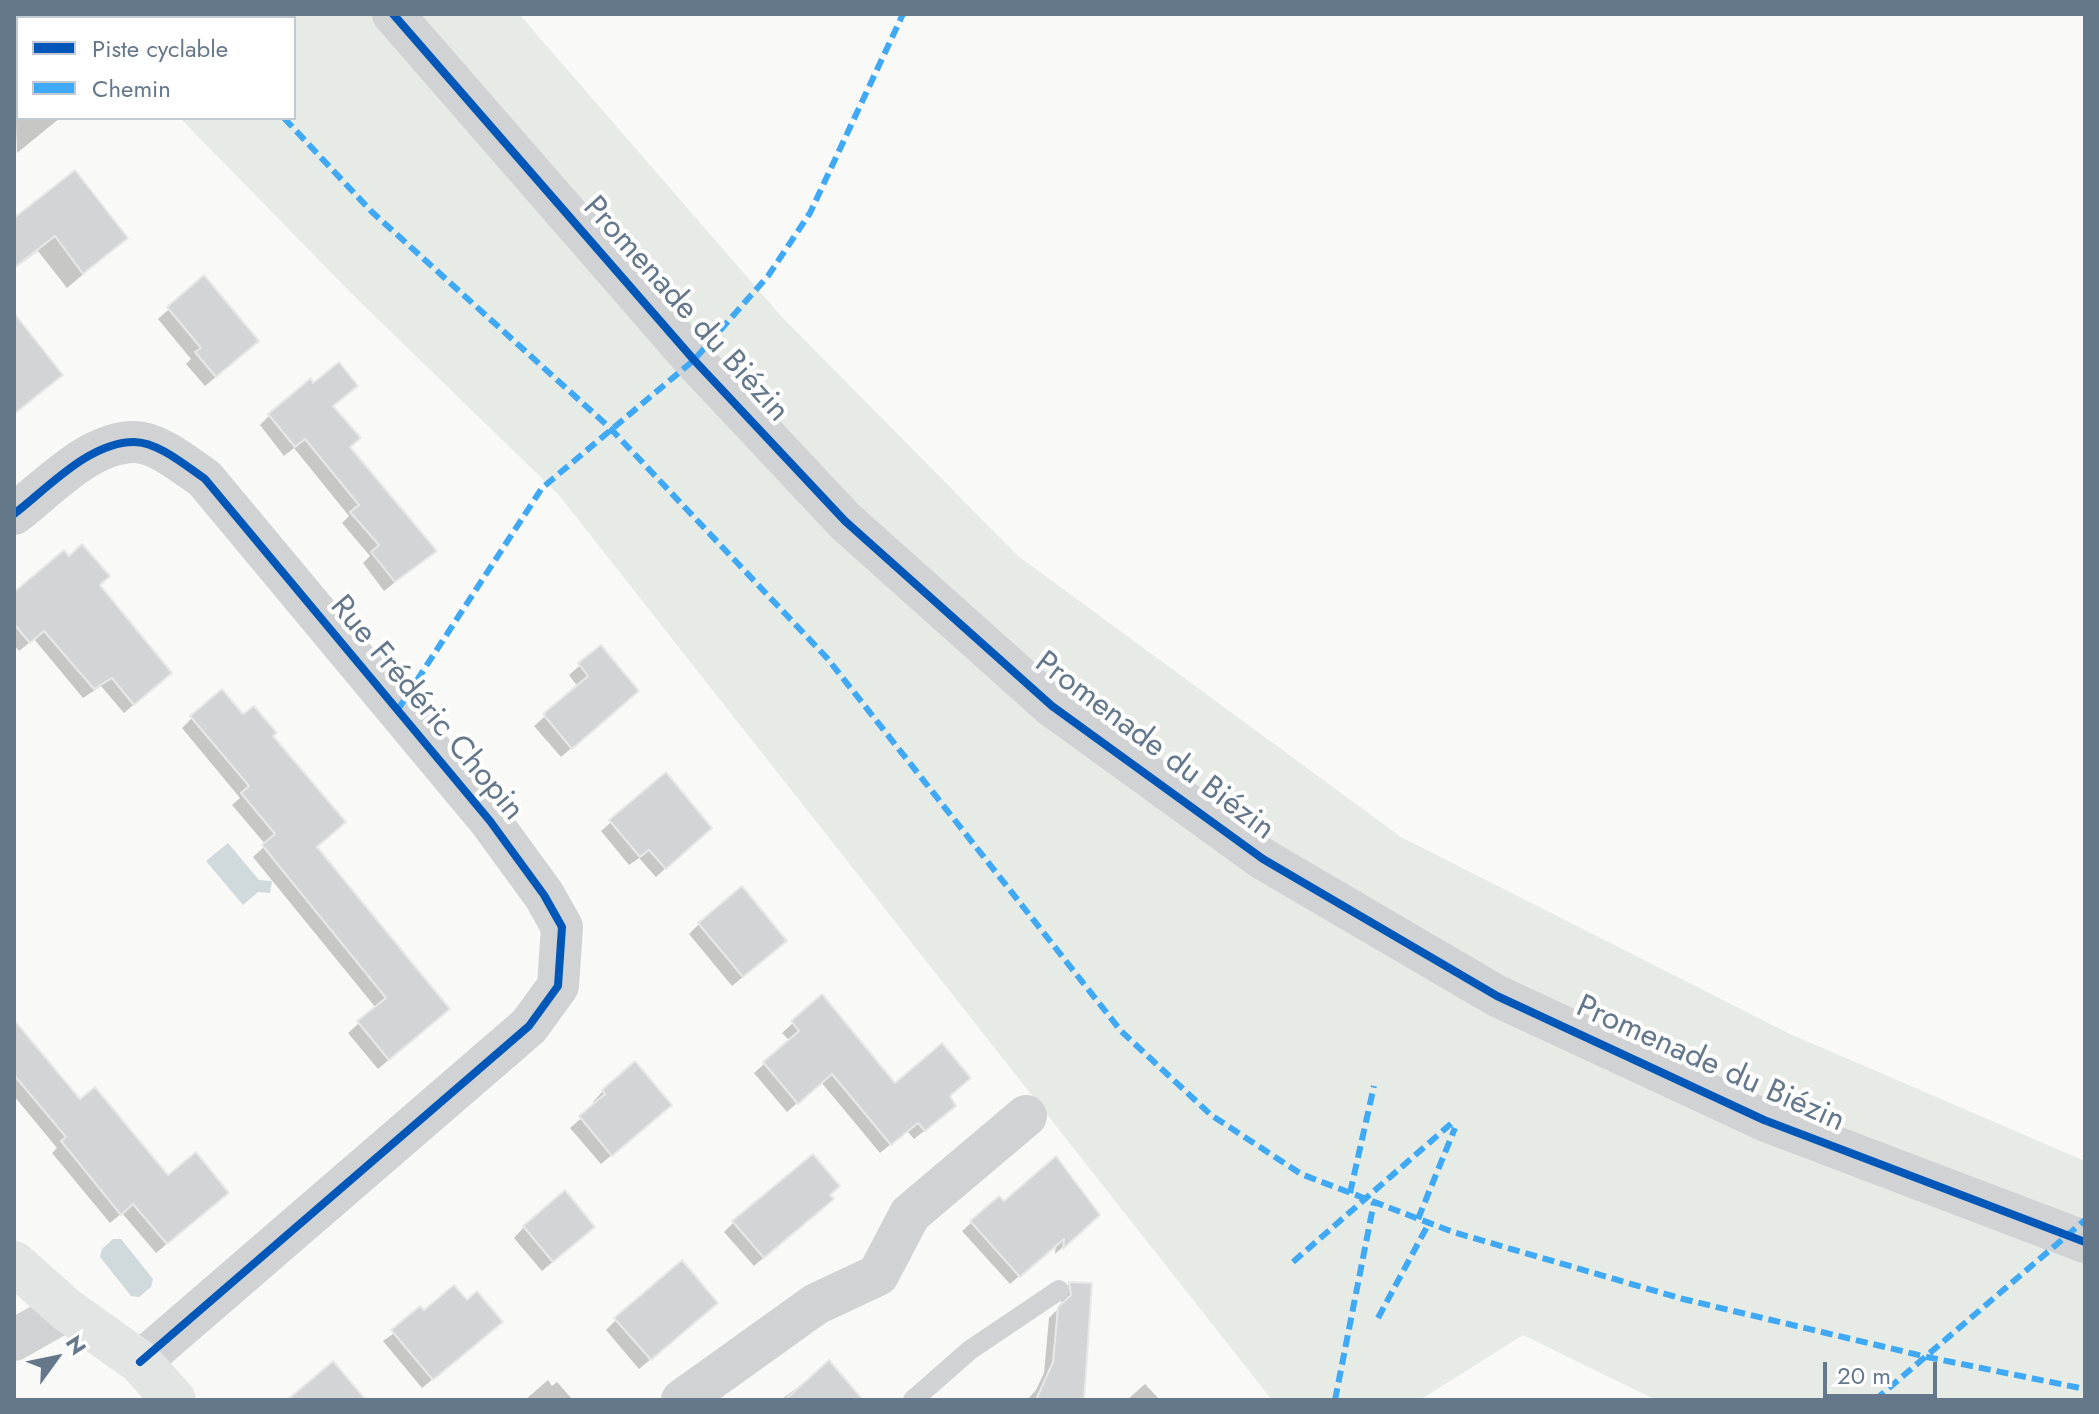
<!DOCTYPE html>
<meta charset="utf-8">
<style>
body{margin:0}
#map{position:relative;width:2099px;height:1414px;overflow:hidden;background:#f9f9f8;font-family:Jost,sans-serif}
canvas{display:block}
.frame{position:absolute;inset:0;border:16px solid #65788b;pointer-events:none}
.legend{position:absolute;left:16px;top:16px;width:280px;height:104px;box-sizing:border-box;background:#fff;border:2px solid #c1c9d1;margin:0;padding:10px 14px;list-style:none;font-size:24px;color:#65788b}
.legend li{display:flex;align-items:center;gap:16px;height:40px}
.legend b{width:40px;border:2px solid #c1c9d1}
.north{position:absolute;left:16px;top:1318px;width:80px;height:80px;-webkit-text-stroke:6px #fff;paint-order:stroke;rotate:57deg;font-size:22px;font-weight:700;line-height:32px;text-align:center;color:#65788b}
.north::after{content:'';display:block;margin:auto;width:28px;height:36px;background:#65788b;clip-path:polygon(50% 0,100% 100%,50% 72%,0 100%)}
.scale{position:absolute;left:1823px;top:1362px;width:114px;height:36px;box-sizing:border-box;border:4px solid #65788b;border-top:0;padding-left:10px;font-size:24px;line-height:28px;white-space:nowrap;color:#65788b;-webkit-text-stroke:6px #fff;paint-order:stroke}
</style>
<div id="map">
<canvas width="2099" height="1414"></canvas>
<div class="frame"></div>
<ul class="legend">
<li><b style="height:10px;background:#0057b8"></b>Piste cyclable</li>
<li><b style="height:10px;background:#3fa9f5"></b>Chemin</li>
</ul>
<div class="north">N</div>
<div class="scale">20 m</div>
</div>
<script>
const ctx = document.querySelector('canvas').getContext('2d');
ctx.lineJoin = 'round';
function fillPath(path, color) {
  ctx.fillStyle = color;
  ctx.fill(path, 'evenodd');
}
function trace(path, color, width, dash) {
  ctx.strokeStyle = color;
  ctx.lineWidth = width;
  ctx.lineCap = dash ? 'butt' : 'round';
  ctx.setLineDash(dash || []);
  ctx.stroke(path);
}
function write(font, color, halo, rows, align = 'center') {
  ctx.font = font + ' Jost,sans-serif';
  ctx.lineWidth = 8;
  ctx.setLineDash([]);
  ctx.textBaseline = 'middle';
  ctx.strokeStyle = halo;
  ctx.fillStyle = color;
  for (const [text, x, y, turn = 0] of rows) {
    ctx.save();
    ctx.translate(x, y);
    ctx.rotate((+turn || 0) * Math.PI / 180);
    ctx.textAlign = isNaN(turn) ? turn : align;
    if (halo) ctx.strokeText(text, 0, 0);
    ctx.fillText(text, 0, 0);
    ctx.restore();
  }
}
fillPath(new Path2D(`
 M88 14H519L781 316 1018 556 1401 837 1790 1034 2085 1161V1400H1656L1523 1335 1420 1400H1272L558 494 352 294 180 118H294V18H92Z`), '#e7ebe5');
fillPath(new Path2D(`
 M228 843 259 880 272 881 270 893 258 892 243 905 206 861Z
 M113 1239H121L153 1279 151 1287 139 1297 131 1296 100 1257 102 1249Z`), '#d0d9dc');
fillPath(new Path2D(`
 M18 64V118H60L17 153 14 67Z
 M14 221 126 238 67 288 38 251 14 269Z
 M204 278 246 352 205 386 186 364 191 359 158 319Z
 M331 407 348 448 435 550 384 591 363 563 370 556 342 523 349 516 294 448 284 456 260 425 270 415Z
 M98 586 160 682 124 713 101 686 83 698 34 639 19 651 14 645V595Z
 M600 648 626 701 561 757 534 726 578 687 569 675Z
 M243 717 271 736 315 848 437 1019 378 1069 348 1033 376 1008 253 857 266 845 232 805 240 798 182 728 192 718Z
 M665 775 700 837 656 877 639 858 629 865 601 831Z
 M699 924 774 951 732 986 689 934Z
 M822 997 895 1085 948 1097 944 1115 914 1139 907 1131 880 1153 821 1082 787 1112 754 1073 790 1041 782 1033Z
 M14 1023 80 1102 168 1178 216 1203 156 1253 122 1213 110 1223 52 1153 57 1148 14 1096Z
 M603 1091 659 1115 601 1164 570 1128 596 1105 593 1102Z
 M828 1195 822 1208 754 1266 724 1232 734 1222Z
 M999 1198 1004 1204 1089 1224 1055 1254 1056 1244 1010 1284 962 1231Z
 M524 1227 582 1237 542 1271 514 1238Z
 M1070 1284 1090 1285 1067 1400H1027L1036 1390 1044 1373 1049 1318 1062 1305 1060 1293Z
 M424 1312 491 1331 422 1388 383 1341Z
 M706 1313 639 1369 606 1330 616 1320Z
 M829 1363 837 1400H781Z
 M548 1380 552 1386 557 1382 573 1400H525Z
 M1145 1384 1160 1400H1127Z`), '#0003');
const building = new Path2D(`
 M75 170 128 238 83 274 55 236 14 268V218Z
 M204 275 259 341 216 377 195 352 201 348 167 307Z
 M14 313 63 375 14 414Z
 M339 362 358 386 333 406 361 438 350 447 437 551 395 582 371 552 379 545 350 512 359 505 305 439 295 447 268 414 311 378 313 383Z
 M82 544 110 576 100 585 172 673 134 705 112 678 94 689 44 631 30 643 14 624V592L64 550 69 556Z
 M601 645 639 691 572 749 543 714 588 676 578 663Z
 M222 689 243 714 254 706 277 733 273 736 346 822 317 847 450 1009 389 1060 357 1021 386 998 262 845 275 834 241 793 249 786 190 716Z
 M666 772 712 828 666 869 649 850 640 857 609 820Z
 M742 886 787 941 743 977 698 923Z
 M822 994 895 1083 942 1043 971 1078 950 1096 956 1106 925 1131 918 1123 891 1145 832 1074 798 1104 763 1062 799 1031 791 1021Z
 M14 1020 80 1099 95 1087 168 1175 196 1152 229 1193 167 1244 133 1204 121 1215 61 1141 66 1137 14 1075Z
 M635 1061 672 1105 612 1156 579 1116 605 1094 602 1090Z
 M813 1154 840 1186 830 1195 834 1199 764 1258 732 1221Z
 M1056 1156 1100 1215 1063 1249 1064 1239 1020 1277 970 1221 999 1196 1004 1201Z
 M565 1190 595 1227 553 1262 523 1226Z
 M682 1260 718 1303 651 1360 614 1318Z
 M1069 1282 1092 1283 1084 1400H1036L1053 1362 1058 1307 1071 1295Z
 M454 1285 467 1300 477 1291 503 1322 433 1380 391 1330 420 1306 424 1310Z
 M829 1360 863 1400H785Z
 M333 1361 366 1400H287L318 1374Z`);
fillPath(building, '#d2d4d5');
trace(building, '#e8e8e8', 2);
trace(new Path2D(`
 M913 1400 970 1350 1059 1290`), '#d0d2d3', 20);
trace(new Path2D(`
 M393 14 694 360 845 521 1052 706 1263 859 1497 996 1764 1120 2085 1242
 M14 514C47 489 89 442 134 442 158 442 186 466 205 479L490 821 544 895 562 927 558 986 529 1026 140 1362
 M14 1340 67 1310
 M682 1400 816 1304 878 1275 910 1214 1026 1116`), '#d0d2d3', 42);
trace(new Path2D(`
 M14 1263 67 1310 140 1362 174 1400`), '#e3e4e4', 44);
trace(new Path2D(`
 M188 14 191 18
 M284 118 371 211 610 428 827 658 1121 1031 1211 1115 1301 1174 1453 1232 1683 1299 1927 1357 2085 1389
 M397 711 542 488 694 360 768 276 810 213 903 14
 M1350 1193 1374 1086
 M1418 1219 1455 1128
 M1293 1262 1453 1122
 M1378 1318 1429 1223
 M1335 1400 1374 1202
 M1875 1400 2085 1220`), '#3fa9f5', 6, [12, 6]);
trace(new Path2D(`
 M393 14 694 360 845 521 1052 706 1263 859 1497 996 1764 1120 2085 1242
 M14 514C47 489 89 442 134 442 158 442 186 466 205 479L490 821 544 895 562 927 558 986 529 1026 140 1362`), '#0057b8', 8);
write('32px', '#65788b', '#fff', [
 ["Promenade du Biézin",685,310,48],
 ["Rue Frédéric Chopin",426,709,50],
 ["Promenade du Biézin",1154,747,37],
 ["Promenade du Biézin",1710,1065,24]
]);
</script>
